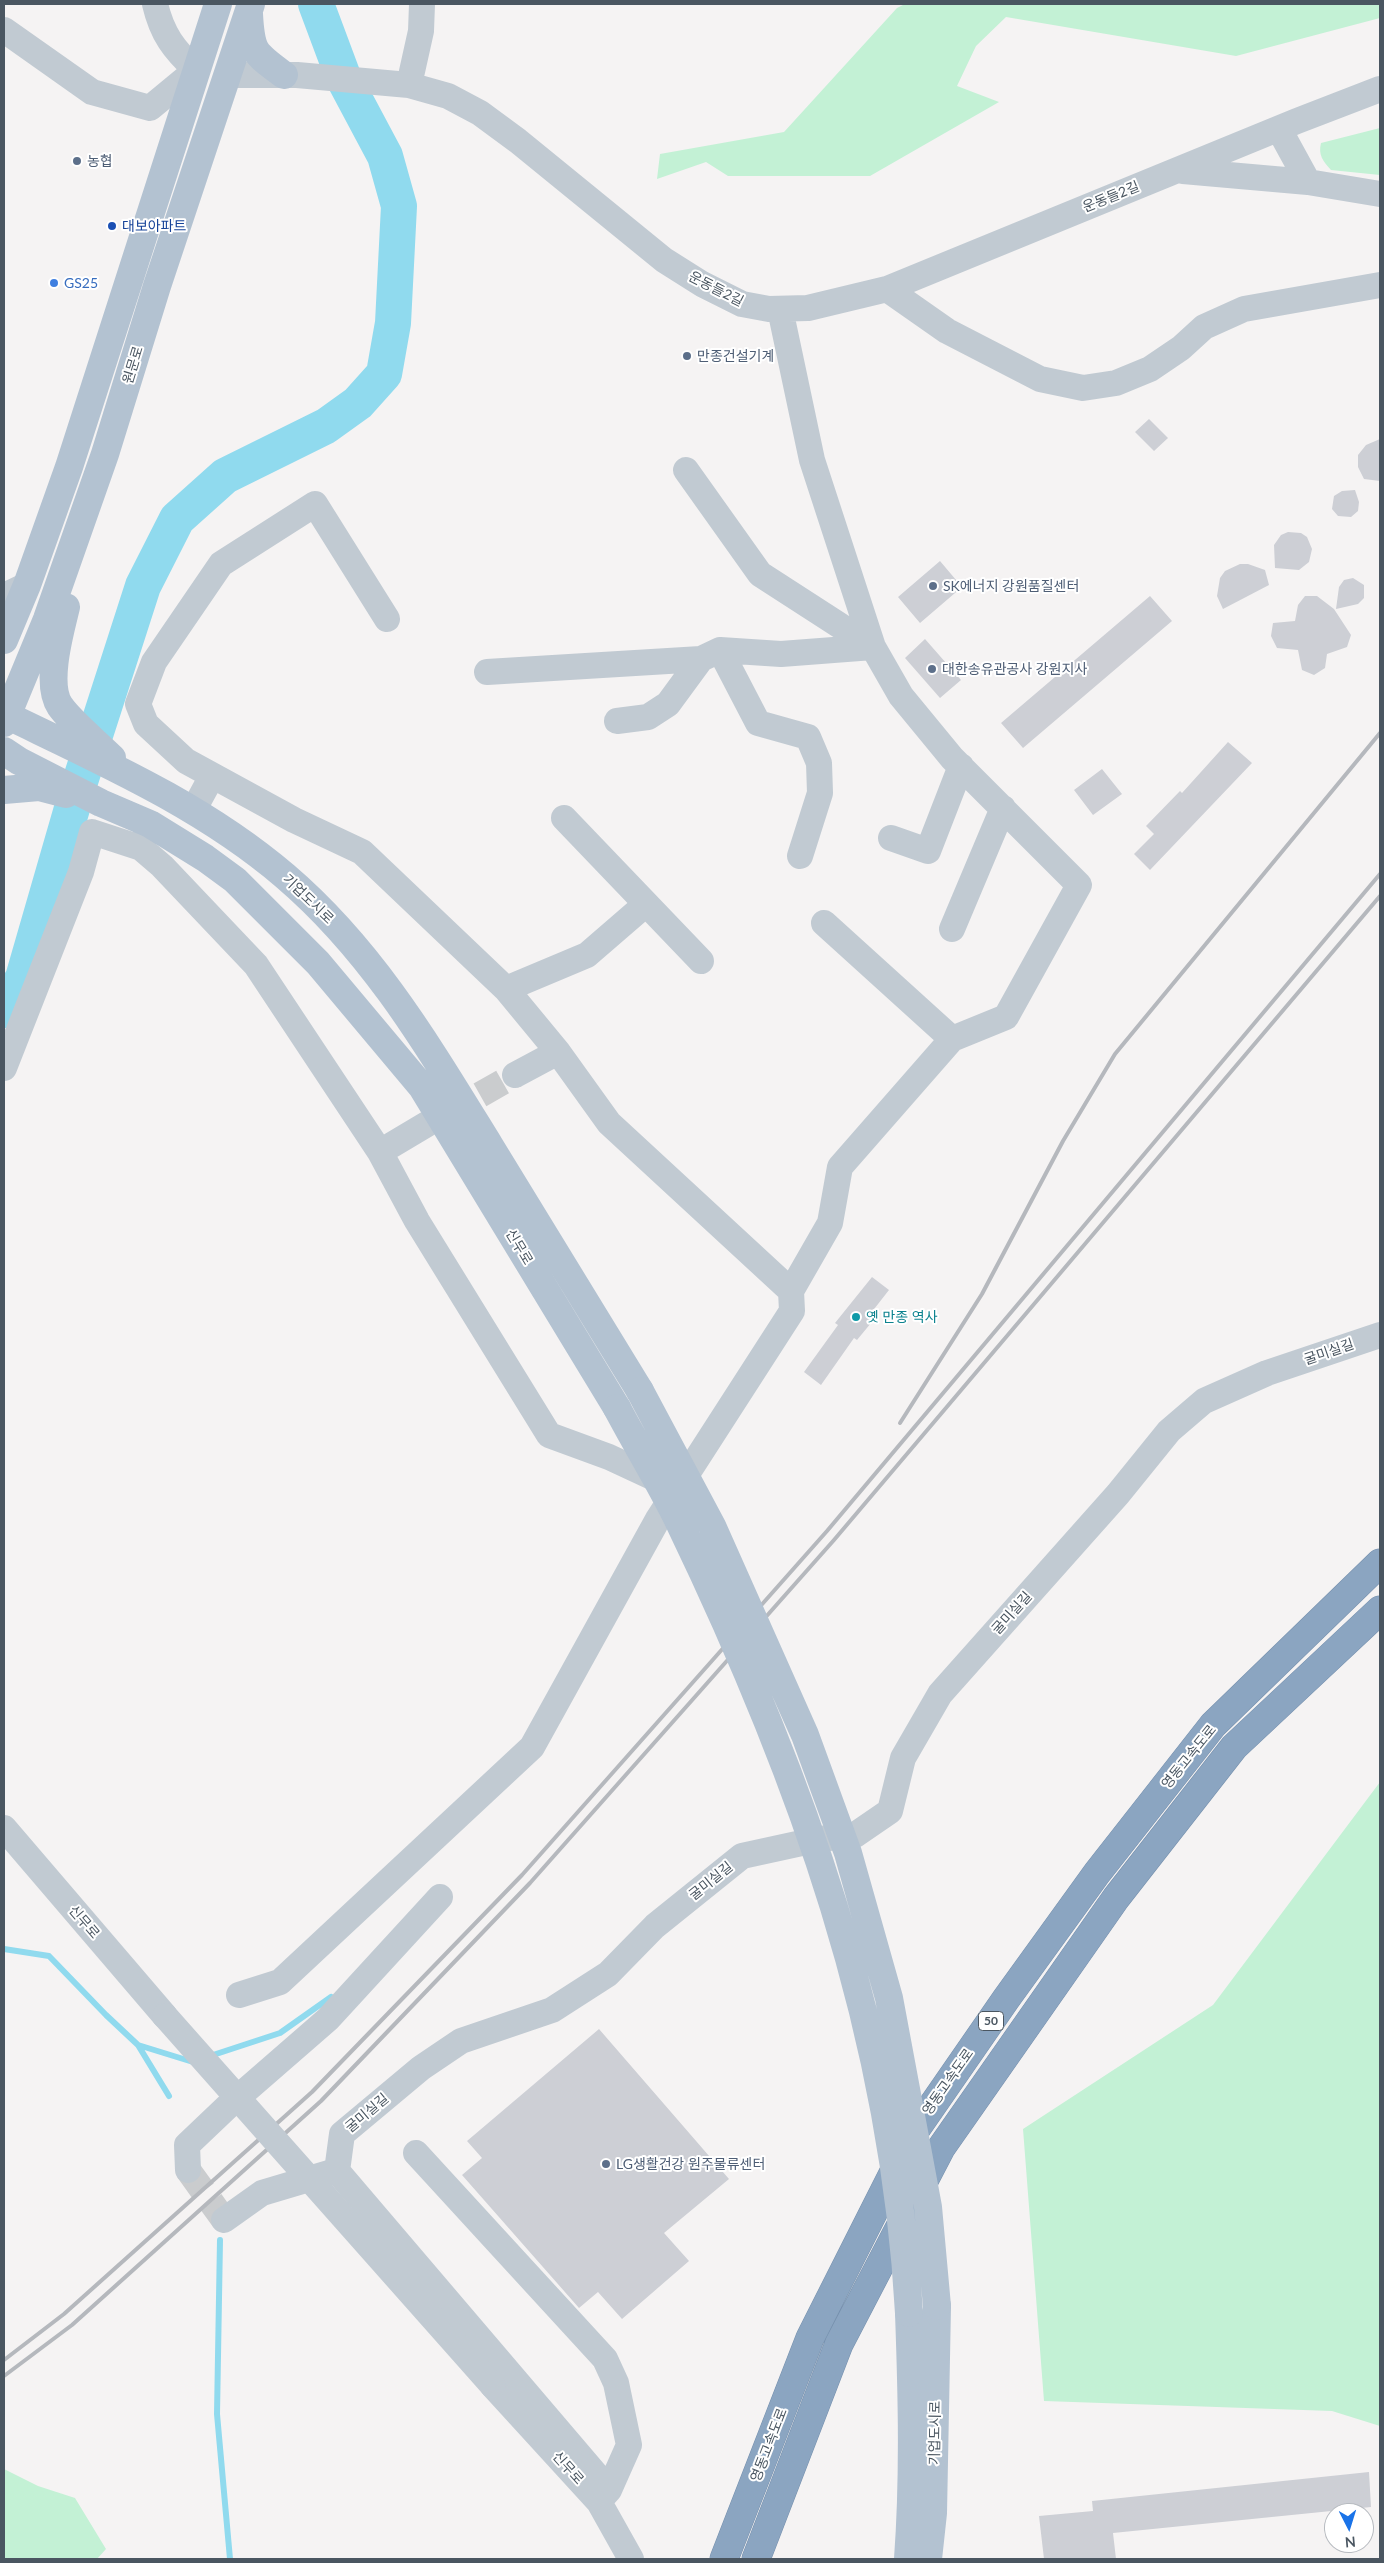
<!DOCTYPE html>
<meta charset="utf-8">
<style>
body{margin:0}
#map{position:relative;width:1384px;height:2563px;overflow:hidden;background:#f5f3f3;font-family:Lato,sans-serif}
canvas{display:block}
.frame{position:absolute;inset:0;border:5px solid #4a5661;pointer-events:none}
.north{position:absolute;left:1324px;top:2503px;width:50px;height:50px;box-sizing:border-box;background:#fff;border:1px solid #b7bbc0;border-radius:50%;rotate:175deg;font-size:14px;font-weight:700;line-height:20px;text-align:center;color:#4a5661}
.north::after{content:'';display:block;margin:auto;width:18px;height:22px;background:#1a73e8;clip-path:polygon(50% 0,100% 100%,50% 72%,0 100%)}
</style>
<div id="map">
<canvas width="1384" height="2563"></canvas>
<div class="frame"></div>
<div class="north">N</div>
</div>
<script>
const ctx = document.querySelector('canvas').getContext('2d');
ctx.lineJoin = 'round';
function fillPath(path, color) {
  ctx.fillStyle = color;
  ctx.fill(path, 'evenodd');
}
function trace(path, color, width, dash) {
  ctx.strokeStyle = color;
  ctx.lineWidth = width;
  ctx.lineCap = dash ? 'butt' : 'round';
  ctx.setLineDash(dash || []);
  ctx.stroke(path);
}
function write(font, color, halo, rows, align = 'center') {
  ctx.font = font + ' Lato,"Noto Sans KR",sans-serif';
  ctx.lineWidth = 4;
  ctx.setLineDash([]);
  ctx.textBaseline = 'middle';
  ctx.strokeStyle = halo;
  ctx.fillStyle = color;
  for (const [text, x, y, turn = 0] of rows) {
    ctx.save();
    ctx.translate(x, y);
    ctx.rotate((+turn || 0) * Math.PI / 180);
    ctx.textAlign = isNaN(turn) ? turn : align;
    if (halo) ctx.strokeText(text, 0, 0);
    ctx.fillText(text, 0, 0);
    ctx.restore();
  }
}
fillPath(new Path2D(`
 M905 4H1380V18L1236 56 1006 17 976 46 957 86 999 102 870 176H728L706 162 657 179 660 154 784 132 897 8Z
 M1380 128V175L1331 170C1323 161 1318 155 1321 143Z
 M1380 1782V2426L1332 2411 1044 2401 1023 2129 1213 2005Z
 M4 2469 38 2486 75 2498 106 2549 97 2559H4Z`), '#c3f1d5');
trace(new Path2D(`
 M4 1949 49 1956 106 2015 138 2045 193 2062
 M138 2045 169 2096
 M210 2056 280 2033 331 1997
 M220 2240 217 2414 230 2559`), '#90daee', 6);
trace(new Path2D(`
 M4 1010 23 978 77 791 143 586 177 519 225 476 326 426 358 403 384 374 393 323 399 206 385 156 344 79 316 4`), '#90daee', 36);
fillPath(new Path2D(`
 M1149 419 1168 438 1154 451 1135 432Z
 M1380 439V481L1364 479 1358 467V455L1366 445Z
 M1355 490 1359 502 1358 511 1351 517 1338 516 1332 509 1334 496 1342 491Z
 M1288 532 1301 533 1307 537 1312 549 1309 562 1299 570 1275 568 1274 545 1281 535Z
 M940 561 962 587 920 623 898 597Z
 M1240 564H1248L1265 570 1269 585 1223 609 1217 596 1220 578 1225 571Z
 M1353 578 1364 585V598L1358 604 1336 609 1339 587 1344 580Z
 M1150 596 1172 621 1023 748 1001 723Z
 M1305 596H1317L1334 609 1351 635 1347 647 1327 654 1325 668 1314 675 1302 670 1298 650 1277 648 1271 636 1273 623 1295 621 1298 605Z
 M925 639 961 680 940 698 905 658Z
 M1228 742 1252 763 1150 870 1134 854 1154 834 1146 826 1180 791 1182 793Z
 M1102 769 1122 794 1093 815 1074 790Z
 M872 1277 889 1290 871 1313 876 1317 857 1340 854 1338 821 1385 804 1372 838 1325 835 1323Z
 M599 2029 729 2179 664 2233 689 2261 622 2319 598 2292 579 2308 462 2175 482 2158 467 2141Z
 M1369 2472 1371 2507 1113 2533 1116 2559H1044L1039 2516 1093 2511 1092 2501Z`), '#cdcfd5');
trace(new Path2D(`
 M446 1114 515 1075
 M188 2170 224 2220`), '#caccce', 26, [26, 13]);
const highway = new Path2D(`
 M724 2559 810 2338 914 2132 1006 1999 1097 1873 1213 1725 1380 1563
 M756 2559 839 2344 941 2148 1116 1898 1234 1747 1380 1610`);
trace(highway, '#7690ad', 29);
trace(new Path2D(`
 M4 30 92 92 150 108 196 70C174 50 162 34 155 4
 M227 75H297L409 85 448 96 480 113 518 141 664 260 702 284 742 304 769 309 808 308 887 289 1297 121 1380 89
 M409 85 421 31 422 4
 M1279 129 1308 182
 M1183 171 1308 182 1380 194
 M887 289 947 331 1040 379 1083 388 1116 383 1150 369 1181 348 1204 327 1244 309 1380 285
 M780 309 812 460 873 647 901 696 952 758 1079 885 1006 1017 952 1039 824 923
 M686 470 760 574 873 647
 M4 596 27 585
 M387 619 315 504 221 564 154 662 138 704 146 724 186 761 294 820 362 852 506 989 558 1052 609 1123 791 1291
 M720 650 758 723 808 737 819 763 820 793 800 856
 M487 672 701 659 720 650 781 654 873 647
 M617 721 648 717 668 704 701 659
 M193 811 212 776
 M564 818 701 961
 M150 824 141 848 162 866 256 965 380 1152 417 1221 549 1435 609 1457 667 1484
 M891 838 928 851 961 766
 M952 929 1003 808
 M506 989 587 955 646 904
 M4 1068 81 872 92 832 141 848
 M515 1075 558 1052
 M380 1152 427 1124
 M4 1828 165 2016
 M239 1995 280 1982 532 1747 658 1519 792 1311 791 1291 830 1223 840 1167 952 1039
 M416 2153 605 2359 616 2383 629 2445 609 2490 599 2501
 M188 2170 187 2145 228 2106 328 2019 440 1897
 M224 2220 262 2193 329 2173
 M493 2386 599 2502 631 2559
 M609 2490 337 2171 342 2134 421 2068 461 2041 552 2010 608 1974 655 1926 742 1856 820 1839 855 1835 890 1811 903 1758 940 1694 1118 1494 1169 1431 1204 1401 1267 1373 1380 1335`), '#c1cad2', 26);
trace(new Path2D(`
 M249 14C251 52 254 53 284 75
 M66 607C60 632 45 684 60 706 71 722 97 743 112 758
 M4 640 27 585 69 467 218 4
 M4 714C101 761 202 805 285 876 373 951 430 1049 490 1146 540 1228 590 1309 640 1391
 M4 723 47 619 105 454 157 286 251 4
 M4 751 19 761 101 803 150 824 205 858 235 880 318 963 422 1087 617 1408
 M4 790 39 787 66 794
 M908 2559C914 2477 912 2395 909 2313
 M928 2559 933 2513 937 2306`), '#b3c2d1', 28);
trace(highway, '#8ba5c1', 28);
trace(new Path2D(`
 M900 1423 982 1294 1063 1141 1115 1054 1380 733
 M4 2360 64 2314 312 2092 522 1875 827 1531 1380 874
 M4 2376 72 2325 321 2101 530 1883 834 1540 1380 896`), '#b5b8bd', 4);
trace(new Path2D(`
 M165 2016 493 2386`), '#c1cad2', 26);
trace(new Path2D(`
 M640 1391 712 1526 805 1735 848 1853 889 1998 928 2207 937 2306
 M617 1408C637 1446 660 1483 679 1522 800 1773 894 2032 909 2313`), '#b3c2d1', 28);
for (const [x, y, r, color] of [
 [77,161,5,"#5c6f8a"],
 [112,226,5,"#1a4fb4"],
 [54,283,5,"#3f7fe0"],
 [687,356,5,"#5c6f8a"],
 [933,586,5,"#5c6f8a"],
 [932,669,5,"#5c6f8a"],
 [856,1317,5,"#0f9aa8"],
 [606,2164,5,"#5c6f8a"]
]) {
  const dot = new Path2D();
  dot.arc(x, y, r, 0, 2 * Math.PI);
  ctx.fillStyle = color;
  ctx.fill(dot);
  trace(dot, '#fff', 2);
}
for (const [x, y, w] of [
 [991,2021,25]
]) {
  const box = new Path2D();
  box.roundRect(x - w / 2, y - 9.5, w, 19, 4);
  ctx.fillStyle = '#fff';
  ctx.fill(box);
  trace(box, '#4a5661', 1);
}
write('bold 12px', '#4a5661', null, [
 ["50",991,2021]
]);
write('14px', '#4e5e75', '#fff', [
 ["농협",87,161],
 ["만종건설기계",697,356],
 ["SK에너지 강원품질센터",943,586],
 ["대한송유관공사 강원지사",942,669],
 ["LG생활건강 원주물류센터",616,2164]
], 'left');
write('14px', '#4a5661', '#fff', [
 ["운동들2길",1111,197,-22],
 ["운동들2길",716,289,27],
 ["원문로",133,365,-73],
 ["기업도시로",308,899,44],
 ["신무로",519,1247,59],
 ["굴미실길",1329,1352,-19],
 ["굴미실길",1012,1613,-48],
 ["영동고속도로",1189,1757,-51],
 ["굴미실길",711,1881,-39],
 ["신무로",84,1922,49],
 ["영동고속도로",948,2082,-55],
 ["굴미실길",367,2113,-40],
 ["기업도시로",935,2433,-89],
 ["영동고속도로",769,2445,-69],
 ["신무로",568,2468,48]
]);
write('14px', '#164399', '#fff', [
 ["대보아파트",122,226]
], 'left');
write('14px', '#366cbe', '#fff', [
 ["GS25",64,283]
], 'left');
write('14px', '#0d838f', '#fff', [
 ["옛 만종 역사",866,1317]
], 'left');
</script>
